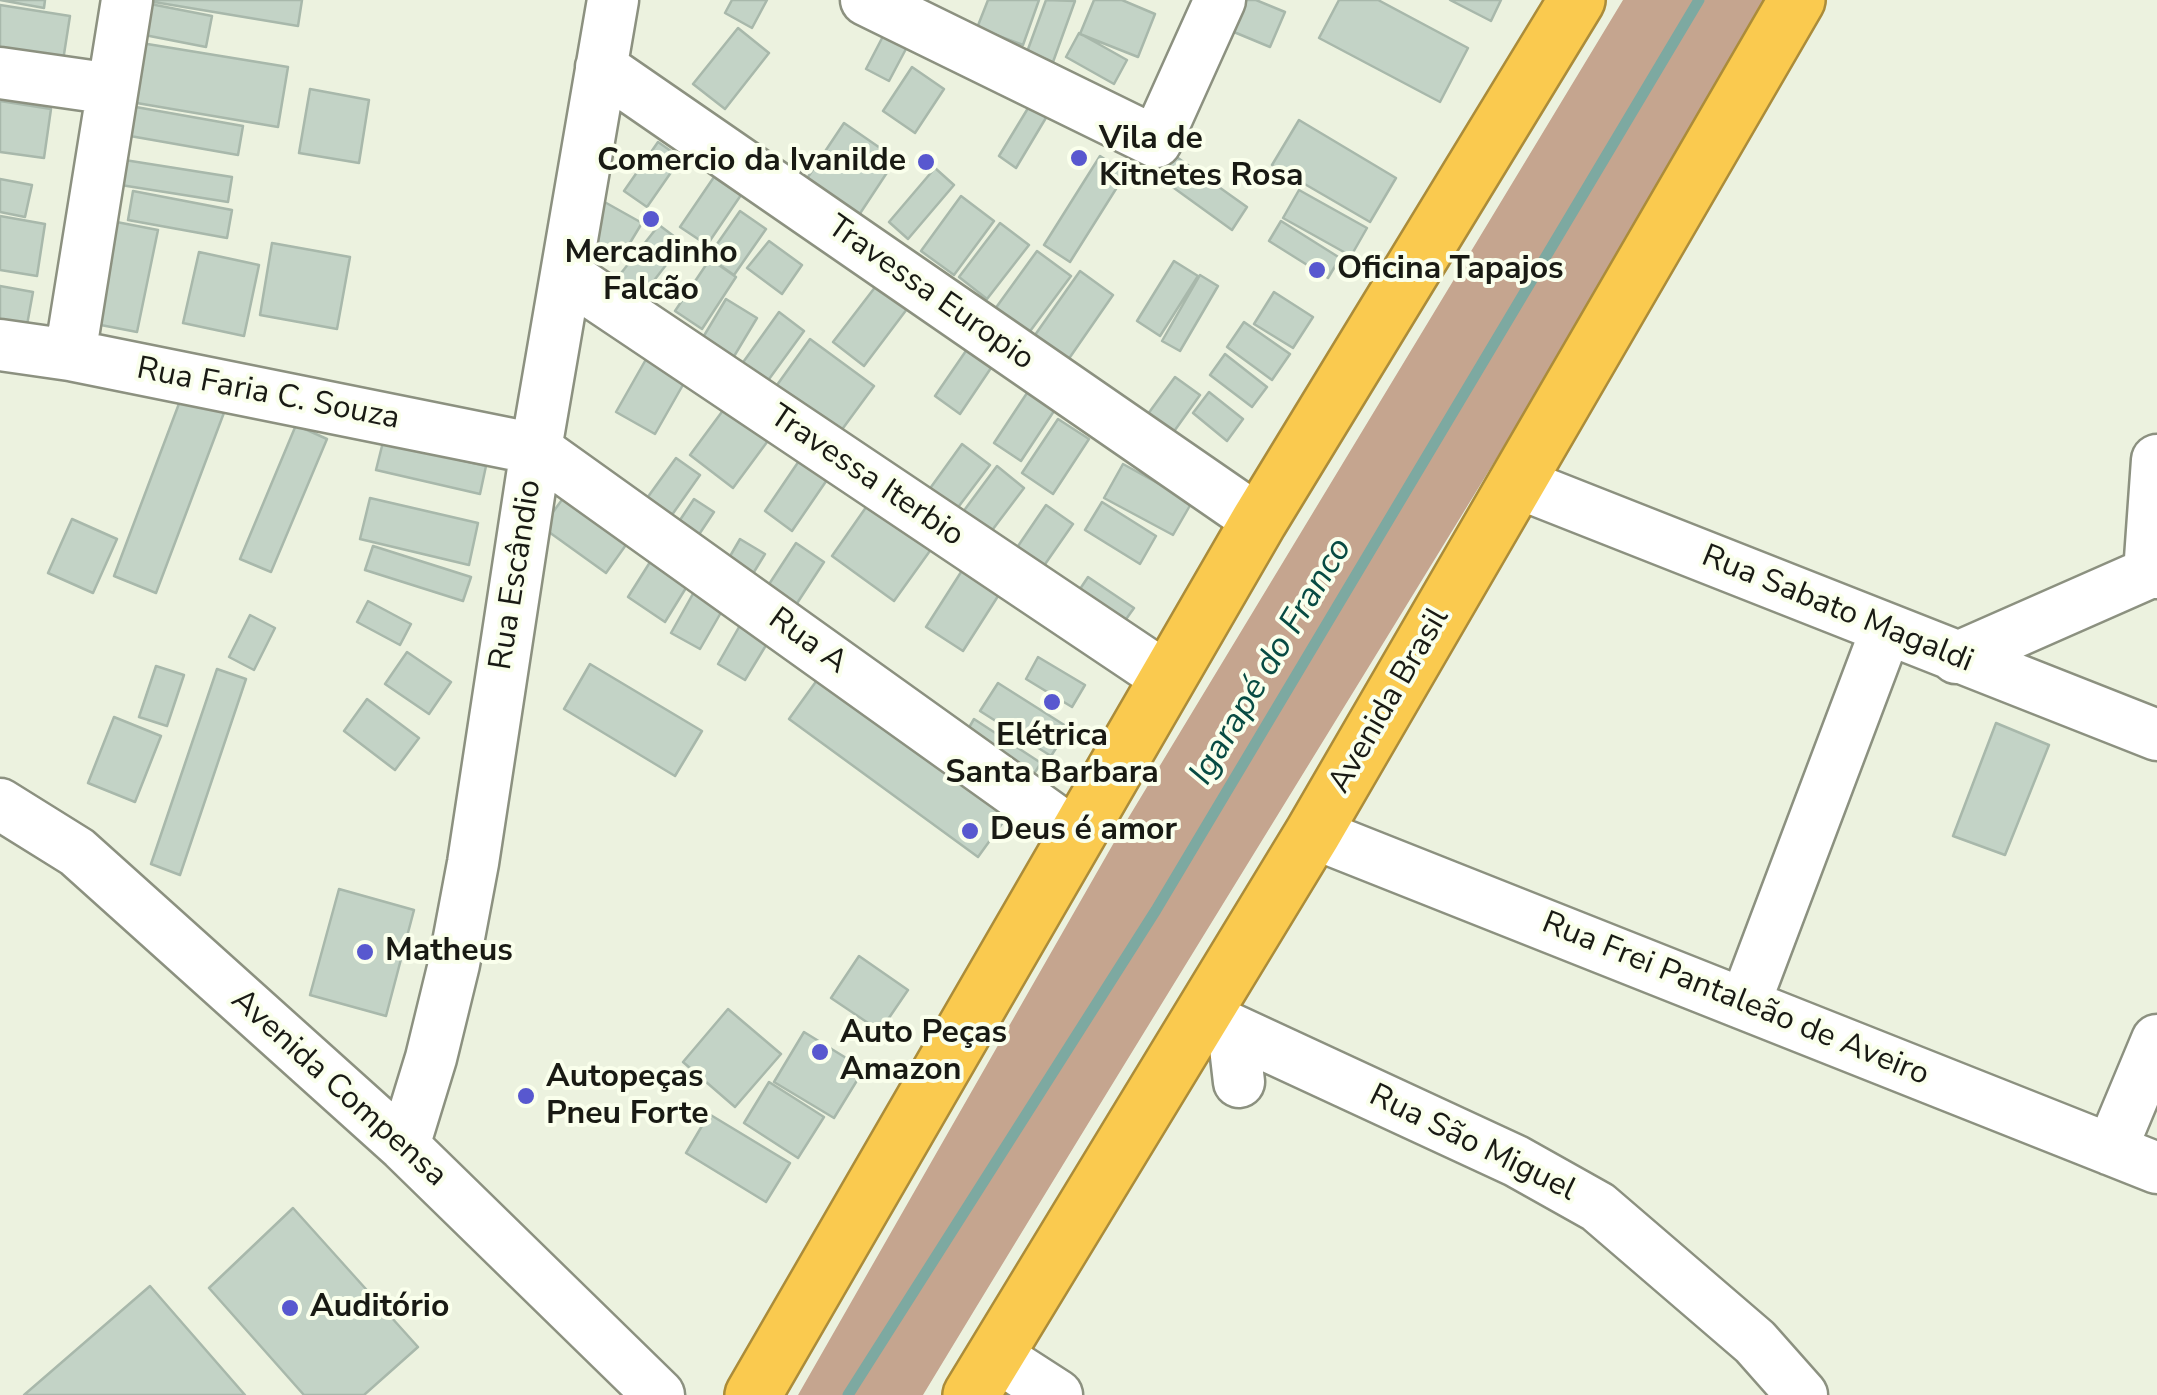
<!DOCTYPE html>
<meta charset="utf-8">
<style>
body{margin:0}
canvas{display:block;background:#ecf2df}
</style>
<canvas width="2157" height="1395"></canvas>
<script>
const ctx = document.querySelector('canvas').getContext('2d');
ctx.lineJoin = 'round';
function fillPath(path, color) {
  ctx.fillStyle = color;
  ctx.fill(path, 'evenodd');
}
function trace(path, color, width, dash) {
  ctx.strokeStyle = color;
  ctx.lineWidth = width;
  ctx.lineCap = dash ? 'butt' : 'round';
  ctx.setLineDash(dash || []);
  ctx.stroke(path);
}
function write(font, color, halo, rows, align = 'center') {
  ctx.font = font + ' "Nunito Sans",sans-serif';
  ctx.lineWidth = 8;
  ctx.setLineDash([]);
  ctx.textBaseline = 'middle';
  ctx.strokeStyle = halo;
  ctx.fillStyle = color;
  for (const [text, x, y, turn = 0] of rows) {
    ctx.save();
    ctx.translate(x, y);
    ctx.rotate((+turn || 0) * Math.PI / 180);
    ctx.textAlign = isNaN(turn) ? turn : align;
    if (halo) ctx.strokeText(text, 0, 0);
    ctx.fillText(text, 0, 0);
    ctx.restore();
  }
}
fillPath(new Path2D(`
 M1623 0H1773C1495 468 1205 929 923 1395H798L1124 825Z`), '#c5a58f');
trace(new Path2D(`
 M848 1395 1156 910 1699 0`), '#7da9a1', 11);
const building = new Path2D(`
 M0 0H45L44 8Z
 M142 0H302L298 26Z
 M732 0H767L752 28 725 13Z
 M988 0H1039L1023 45 977 28Z
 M1046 0 1075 1 1053 62 1027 52Z
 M1094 0H1122L1155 14 1138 57 1080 34Z
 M1227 0H1256L1285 12 1270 47 1217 25Z
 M1339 0H1378L1468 48 1440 102 1319 38Z
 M1450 0H1501L1491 21Z
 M135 1 212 16 206 47 129 32Z
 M0 5 70 16 62 67 0 57Z
 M893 17 916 30 889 81 866 69Z
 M738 28 769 53 725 109 693 84Z
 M1079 33 1127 60 1114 84 1066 57Z
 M129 41 288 67 278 127 119 100Z
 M912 67 944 89 915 133 883 111Z
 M310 89 369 100 359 163 299 153Z
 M1036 95 1053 106 1016 168 999 156Z
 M0 101 51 109 44 158 0 152Z
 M119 104 243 126 238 155 113 133Z
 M1299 120 1396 178 1370 222 1272 165Z
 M844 123 896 159 857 218 804 183Z
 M658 142 681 158 647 207 624 191Z
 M1171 153 1247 207 1232 230 1156 175Z
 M1100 156 1126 173 1070 262 1044 245Z
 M112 158 232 177 228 202 108 183Z
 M935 168 954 185 908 239 889 222Z
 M714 177 741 195 707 245 680 227Z
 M0 179 32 185 25 217 0 212Z
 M1299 190 1367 228 1351 256 1283 218Z
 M133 191 232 210 227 238 128 220Z
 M961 196 994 221 954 275 921 251Z
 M601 200 642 223 622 256 581 233Z
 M740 211 766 229 734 275 708 257Z
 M0 216 45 224 37 276 0 270Z
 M101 219 158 230 137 332 80 321Z
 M1281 221 1340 258 1328 278 1269 241Z
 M1000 223 1029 245 987 299 959 277Z
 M659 225 683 243 642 296 618 277Z
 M769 241 802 265 782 294 747 268Z
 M272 243 350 257 337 329 260 315Z
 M1037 251 1071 276 1028 334 995 309Z
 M199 252 259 265 244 336 183 323Z
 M710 259 736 277 702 329 675 311Z
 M1174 261 1198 276 1160 336 1137 321Z
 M1080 271 1113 295 1068 360 1035 335Z
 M1200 275 1218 286 1180 351 1162 341Z
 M0 286 33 292 25 336 0 332Z
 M876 286 907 309 864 366 833 342Z
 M1274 292 1313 317 1293 348 1254 324Z
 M726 299 757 318 733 358 702 339Z
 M779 312 804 331 764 386 739 368Z
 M1244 322 1290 354 1272 380 1227 347Z
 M810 339 874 386 835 439 772 392Z
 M970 345 995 362 960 414 935 396Z
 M649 354 688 376 655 434 616 412Z
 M1225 354 1267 387 1252 407 1210 375Z
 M1175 377 1200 395 1170 437 1145 418Z
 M1029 390 1056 408 1021 461 994 443Z
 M1209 392 1243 419 1227 441 1193 413Z
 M183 393 225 410 156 593 114 576Z
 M727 405 770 438 733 488 690 455Z
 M1058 419 1089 439 1053 494 1022 473Z
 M296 425 327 439 271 572 240 559Z
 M383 442 486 466 480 494 376 470Z
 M962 444 990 465 953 514 926 494Z
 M803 455 831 474 792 531 765 511Z
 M676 458 700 475 662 529 637 512Z
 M1123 464 1192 502 1173 535 1104 498Z
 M997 466 1024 488 984 541 957 520Z
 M564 497 628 542 606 573 542 527Z
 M370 498 478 523 469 565 360 539Z
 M694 499 714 512 690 548 670 535Z
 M1102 502 1156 536 1140 564 1085 530Z
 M869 503 932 548 894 601 832 556Z
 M1046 505 1073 524 1041 570 1014 552Z
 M72 519 117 539 93 593 48 573Z
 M740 539 765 554 746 585 722 570Z
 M796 543 824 562 790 614 762 595Z
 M373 546 471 577 463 601 365 570Z
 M652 559 689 583 665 622 628 597Z
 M963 569 1000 593 963 651 926 627Z
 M1088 577 1134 608 1119 629 1074 598Z
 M694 592 723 609 700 649 671 633Z
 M368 601 411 624 400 645 357 622Z
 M250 615 275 628 254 670 229 657Z
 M743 620 771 637 745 680 718 664Z
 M407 652 451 682 429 714 385 684Z
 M1038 657 1085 685 1072 707 1026 679Z
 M590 664 702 731 675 776 564 709Z
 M156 666 184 675 167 726 139 717Z
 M217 669 246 679 180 875 151 864Z
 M820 676 1009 814 978 857 789 719Z
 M998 683 1069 728 1051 756 980 711Z
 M367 699 419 738 395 770 344 731Z
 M114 717 161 736 135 802 88 783Z
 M974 719 1041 763 1026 786 960 743Z
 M1996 723 2049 745 2005 855 1953 836Z
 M339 889 414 910 386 1016 310 995Z
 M859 956 908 990 880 1031 831 998Z
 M728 1009 781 1054 735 1107 683 1062Z
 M804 1032 864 1069 834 1118 774 1082Z
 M769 1082 824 1117 798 1158 744 1123Z
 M709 1114 790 1163 766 1202 686 1153Z
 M293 1208 418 1347 364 1395H304L209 1288Z
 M150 1286 245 1395H24Z`);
fillPath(building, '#c3d3c6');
trace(building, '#a8b8ab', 2.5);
const minor = new Path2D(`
 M866 0 1156 142 1220 0
 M601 67 1259 521
 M0 73 112 89
 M566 275 1167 678
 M0 345 70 355 536 449 1077 836
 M70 355 127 0
 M1518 483 2157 735
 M2149 573 2157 460
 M1956 658 2149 573H2157
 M0 804 77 852 404 1146 659 1395
 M1313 833 2157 1168
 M1745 1003 1886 630
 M1203 1016 1516 1161 1598 1207 1755 1342 1802 1395
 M1233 1030 1239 1082
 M404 1146 431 1058 454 964 473 863 536 449 613 0
 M2111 1150 2157 1040
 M995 1355 1057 1395`);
const highway = new Path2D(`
 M753 1395 1259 521 1577 0
 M971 1395 1313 833 1797 0`);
trace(minor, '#8c9180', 55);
trace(highway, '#ab8c3a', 60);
trace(minor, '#fff', 50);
trace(highway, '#faca4f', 55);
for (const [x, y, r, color] of [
 [1079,158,10,"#5858cf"],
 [926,162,10,"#5858cf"],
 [651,219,10,"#5858cf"],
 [1317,270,10,"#5858cf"],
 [1052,702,10,"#5858cf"],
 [970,831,10,"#5858cf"],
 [365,952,10,"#5858cf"],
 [820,1052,10,"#5858cf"],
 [526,1096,10,"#5858cf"],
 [290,1308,10,"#5858cf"]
]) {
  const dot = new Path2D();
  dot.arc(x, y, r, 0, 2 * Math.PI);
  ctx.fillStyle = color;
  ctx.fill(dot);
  trace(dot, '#faffec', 4);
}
write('bold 32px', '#191a14', '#faffec', [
 ["Vila de",1099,140],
 ["Kitnetes Rosa",1099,177],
 ["Comercio da Ivanilde",906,162,"right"],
 ["Mercadinho",651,254,"center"],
 ["Falcão",651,291,"center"],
 ["Oficina Tapajos",1337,270],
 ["Elétrica",1052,737,"center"],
 ["Santa Barbara",1052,774,"center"],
 ["Deus é amor",990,831],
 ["Matheus",385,952],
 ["Auto Peças",840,1034],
 ["Amazon",840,1071],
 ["Autopeças",546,1078],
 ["Pneu Forte",546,1115],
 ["Auditório",310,1308]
], 'left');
write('32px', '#191a14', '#faffec', [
 ["Travessa Europio",930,294,35],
 ["Rua Faria C. Souza",268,395,11],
 ["Travessa Iterbio",866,477,34],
 ["Rua Escândio",517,575,-81],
 ["Rua Sabato Magaldi",1837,610,22],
 ["Rua A",807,642,36],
 ["Avenida Brasil",1390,701,-60],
 ["Rua Frei Pantaleão de Aveiro",1735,1000,22],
 ["Avenida Compensa",338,1089,42],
 ["Rua São Miguel",1472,1144,26]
]);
write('italic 35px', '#074b43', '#faffec', [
 ["Igarapé do Franco",1272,662,-59]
]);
</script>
